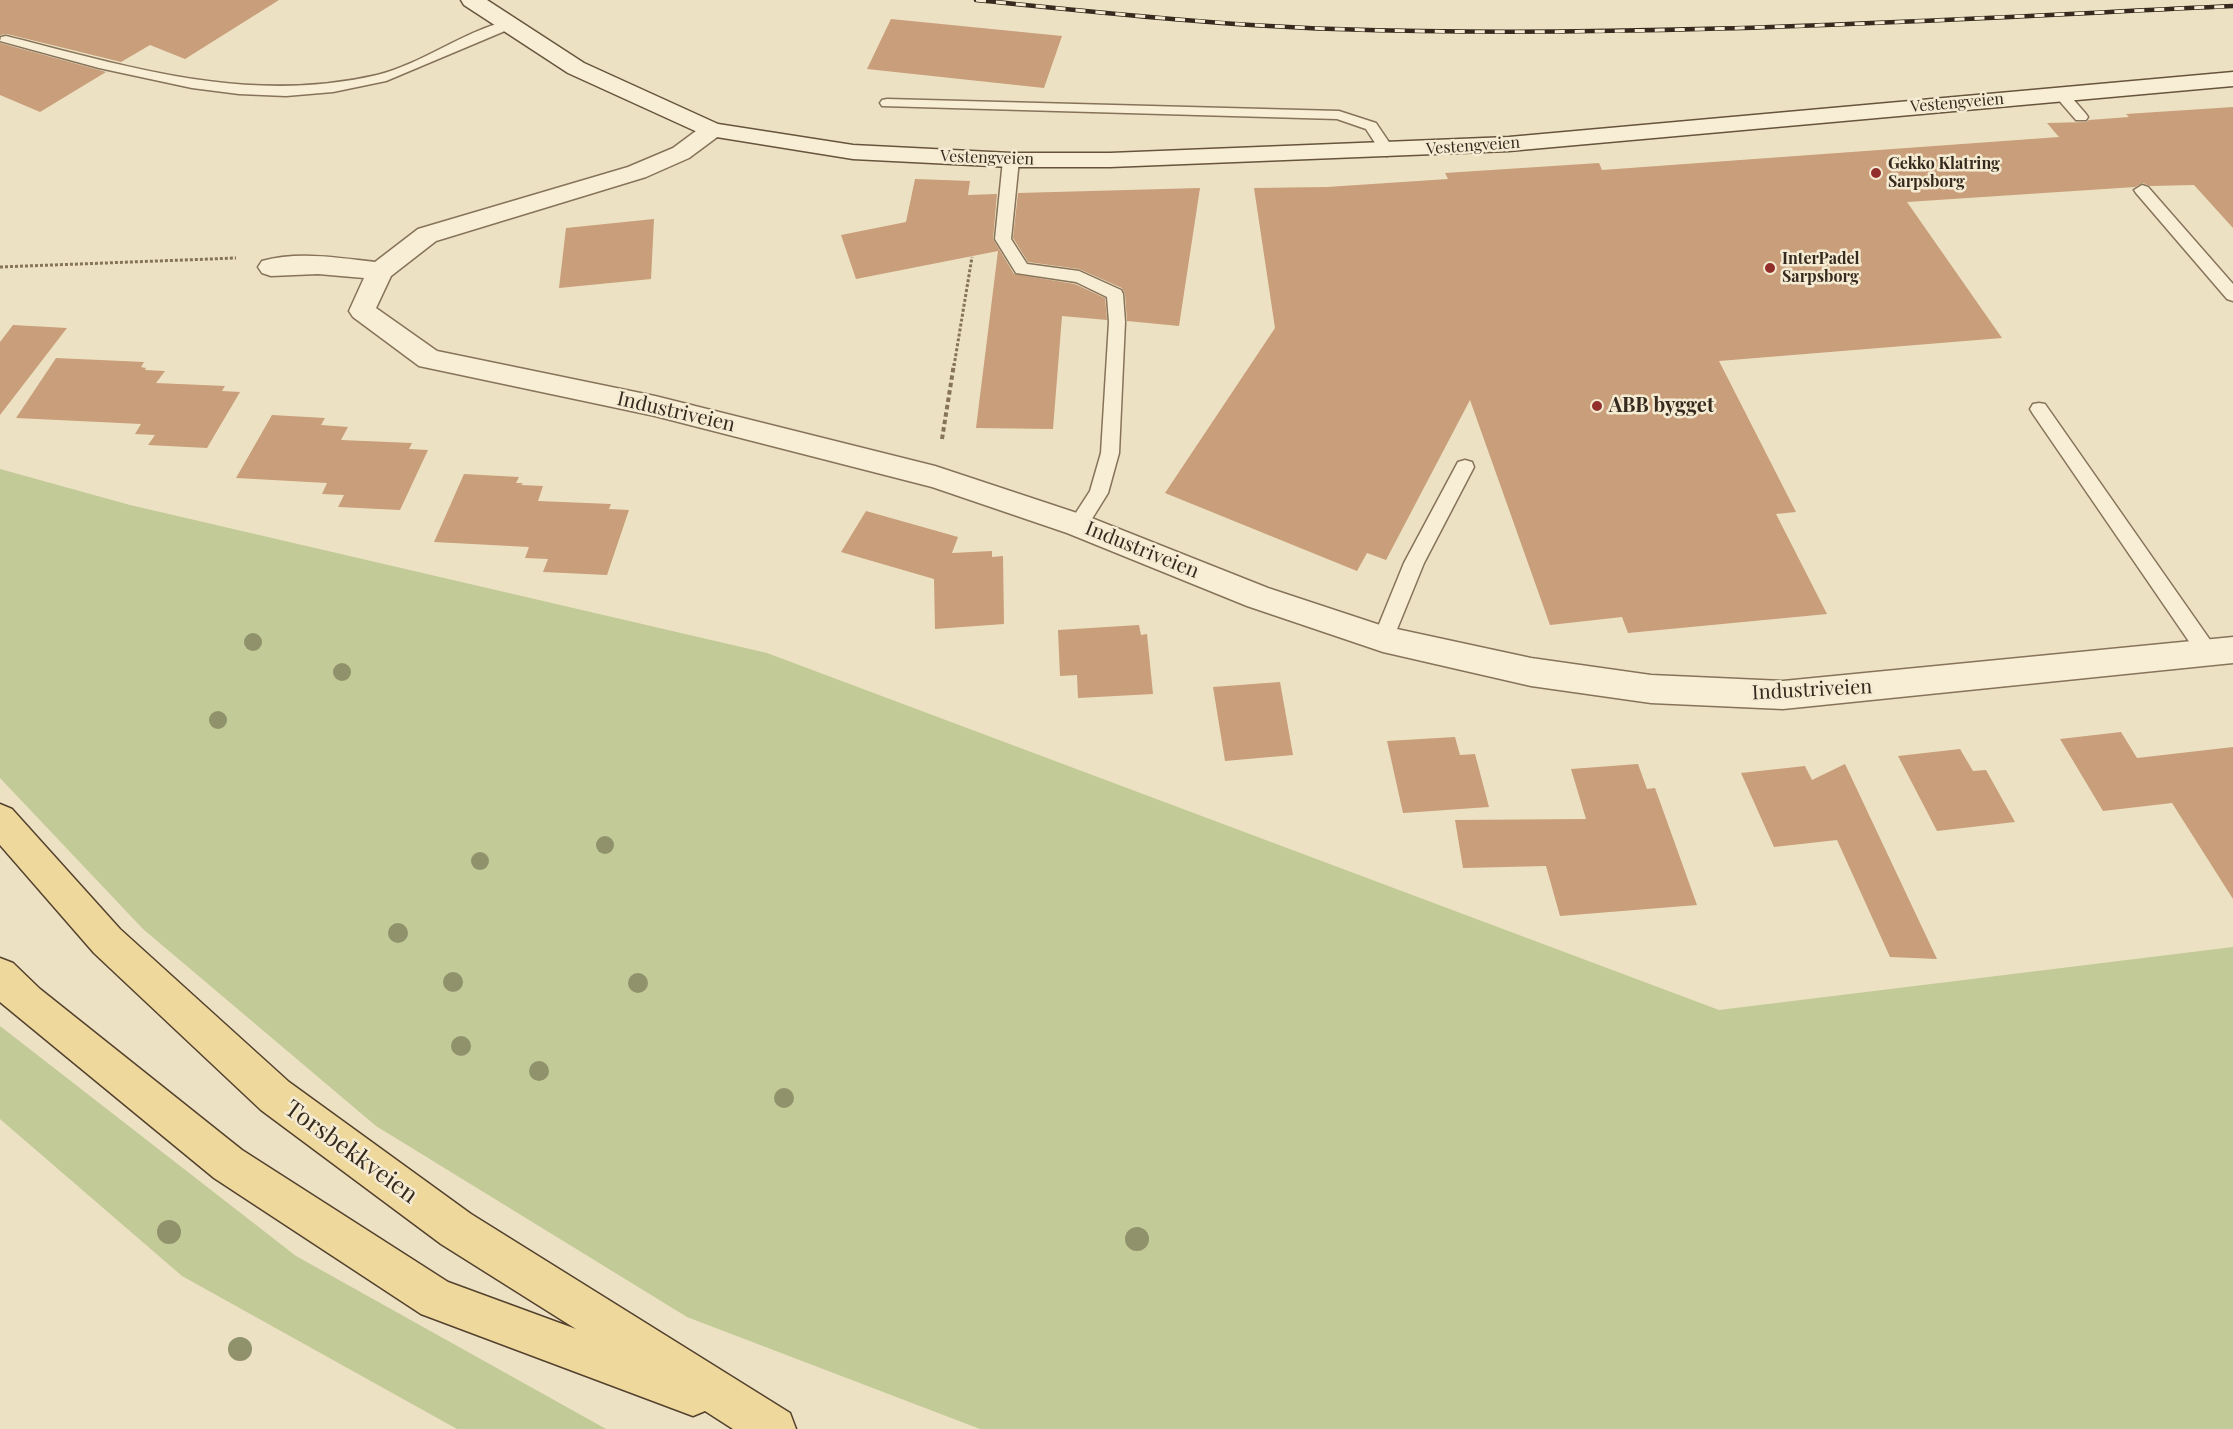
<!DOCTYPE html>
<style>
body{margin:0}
canvas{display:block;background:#ece1c2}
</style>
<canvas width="2233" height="1429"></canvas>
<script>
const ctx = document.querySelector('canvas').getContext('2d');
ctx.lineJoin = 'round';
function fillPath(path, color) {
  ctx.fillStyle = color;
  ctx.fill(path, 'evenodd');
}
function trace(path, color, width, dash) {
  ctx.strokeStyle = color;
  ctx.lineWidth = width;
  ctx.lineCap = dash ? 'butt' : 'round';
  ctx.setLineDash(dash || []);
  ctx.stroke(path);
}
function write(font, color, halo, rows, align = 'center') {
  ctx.font = font + ' "Playfair Display",serif';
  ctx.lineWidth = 5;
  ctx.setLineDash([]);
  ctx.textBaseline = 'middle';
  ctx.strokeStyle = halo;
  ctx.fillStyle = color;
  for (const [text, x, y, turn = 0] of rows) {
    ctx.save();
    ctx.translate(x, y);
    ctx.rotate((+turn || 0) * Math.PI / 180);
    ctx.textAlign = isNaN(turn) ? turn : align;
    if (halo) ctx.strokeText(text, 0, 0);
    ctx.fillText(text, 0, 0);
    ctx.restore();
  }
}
fillPath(new Path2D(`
 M0 469 130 505 767 653 1719 1010 2233 947V1429H980L687 1317 376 1126 143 929 0 778Z
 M0 1026 296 1256 606 1429H457L182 1276 0 1119Z`), '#c2ca97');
fillPath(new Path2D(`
 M0 0H279L185 59 150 45 121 62 7 34 0 35Z
 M891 19 1062 36 1044 88 867 69Z
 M0 43 99 70 106 72 40 112 0 95Z
 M2233 107V228L2194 185 2150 186 2143 183 2135 187 1907 202 2002 338 1719 361 1796 512 1776 514 1827 614 1628 633 1622 617 1550 625 1470 400 1386 560 1367 553 1357 571 1165 493 1275 328 1254 188 1327 187 1448 179 1445 173 1599 163 1602 170 2059 137 2047 123 2086 122 2089 120 2129 117 2126 114Z
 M915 179 970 181 968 195 997 194 993 239 1014 274 1075 284 1105 298 1107 320 1062 316 1053 429 976 428 998 251 856 279 841 235 906 222Z
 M1200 188 1179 326 1127 321 1125 294 1122 288 1079 269 1028 262 1013 238 1018 193Z
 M654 219 651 279 559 288 566 228Z
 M13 325 67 328 0 415V342Z
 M56 358 144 362 141 367 146 368 145 370 165 371 156 383 225 386 222 391 240 392 207 448 148 445 155 435 135 434 141 424 16 418Z
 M272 415 325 418 321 425 348 427 341 440 412 443 409 449 428 450 400 510 338 507 344 495 322 494 327 483 236 478Z
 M464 474 519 477 516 483H523L521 485 543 486 538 501 611 504 609 509 629 510 607 575 543 572 548 559 525 558 529 547 434 542Z
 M866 511 958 537 952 553 992 551V557L1003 556 1004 624 935 629 934 579 841 552Z
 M1139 625 1141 635 1147 634 1153 694 1078 698 1077 675 1060 676 1058 630Z
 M1280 682 1293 755 1225 761 1213 687Z
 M2121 732 2137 758 2233 747V899L2172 803 2103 811 2060 739Z
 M1455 737 1460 755 1475 754 1489 807 1403 813 1387 741Z
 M1960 749 1973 771 1986 770 2015 822 1937 831 1898 756Z
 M1638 764 1647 789 1655 788 1697 905 1560 916 1546 866 1463 868 1455 820 1586 819 1571 769Z
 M1845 764 1937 959 1890 957 1837 840 1774 847 1741 773 1805 766 1812 780Z`), '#c99e7a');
const lane = new Path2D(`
 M507 21 512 22 514 25 512 28 386 81 333 92 286 96 239 94 192 88 99 68 0 41 1 37 6 36C130 67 248 105 377 75 422 64 462 32 507 21Z
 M2061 90 2066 91 2086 114 2088 117 2086 120H2076L2056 97 2054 94 2056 91Z
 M887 99 1339 111 1376 123 1395 151 1387 156 1382 154 1366 129 1337 119 882 106 880 103 882 100Z
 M1011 155 1019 160 1011 239 1027 264 1079 271 1121 290 1123 294 1125 322 1119 453 1108 493 1085 530 1078 532 1071 530 1068 525 1090 491 1101 453 1109 322 1107 297 1076 282 1016 273 995 239 1003 160Z
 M2142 185 2148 187 2233 284V301L2227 299 2136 193 2134 190Z
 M2039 403 2045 404 2215 647 2218 653 2215 659 2208 661 2201 659 2033 414 2030 409 2033 404Z
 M1465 460 1472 462 1474 467 1424 563 1393 639 1390 645 1383 647 1376 645 1373 639 1404 563 1458 462Z`);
const street = new Path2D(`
 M712 123 720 125 724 130 720 135 689 158 646 177 436 241 391 276 376 308 437 351 655 396 935 466 1089 517 1268 588 1383 626 1531 658 1651 675 1783 681 2233 637V663L1783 709 1651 703 1531 686 1383 652 1247 606 1067 533 932 487 655 416 419 366 353 317 349 311 364 278 318 274 271 276 262 273 258 267 262 261C298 251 339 258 375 262L418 229 628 167 673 148 704 125Z`);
const secondary = new Path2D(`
 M461 0H487L584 63 718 124 853 145 1011 153H1110L1509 137 2233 72V86L1509 151 1110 167H1011L853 159 704 135 568 73 464 5Z`);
const primary = new Path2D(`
 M0 804 12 809 120 929 289 1082 471 1214 790 1413 796 1429H733L705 1411 693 1416 421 1314 214 1178 0 1002V958L13 963 40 989 242 1150 448 1282 576 1329 441 1244 261 1110 94 953 0 845Z`);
trace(lane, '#86735a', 3);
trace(street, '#86735a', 3);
trace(secondary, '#67543d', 3);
trace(primary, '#53412e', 3);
trace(new Path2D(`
 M0 267 236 258
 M954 366 972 257`), '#86735a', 3, [3, 2]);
trace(new Path2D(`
 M942 439 954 364`), '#86735a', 4, [4.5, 3]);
fillPath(lane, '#f7eed5');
fillPath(street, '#f7eed5');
fillPath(secondary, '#f7eed5');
fillPath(primary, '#eed89b');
const rail = new Path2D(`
 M976 0C1096 12 1215 25 1335 29 1635 39 1934 20 2233 6`);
trace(rail, '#362a1e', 4.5);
trace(rail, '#f4ebd2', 3, [10]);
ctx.fillStyle = '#90926c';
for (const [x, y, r] of [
 [253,642,9],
 [342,672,9],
 [218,720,9],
 [605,845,9],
 [480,861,9],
 [398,933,10],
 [453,982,10],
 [638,983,10],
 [461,1046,10],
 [539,1071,10],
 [784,1098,10],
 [169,1232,12],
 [1137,1239,12],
 [240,1349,12]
]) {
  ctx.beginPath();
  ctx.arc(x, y, r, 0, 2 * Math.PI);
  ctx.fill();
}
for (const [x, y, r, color] of [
 [1876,173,6,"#922f2c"],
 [1770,268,6,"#922f2c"],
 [1597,406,6,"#922f2c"]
]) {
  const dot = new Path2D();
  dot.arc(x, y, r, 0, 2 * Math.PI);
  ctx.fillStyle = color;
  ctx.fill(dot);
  trace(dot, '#f4ebd2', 2);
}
write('16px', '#362a1e', '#f4ebd2', [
 ["Vestengveien",1957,103,-5],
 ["Vestengveien",1473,146,-4],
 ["Vestengveien",987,158,2]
]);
write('bold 16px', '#362a1e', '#f4ebd2', [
 ["Gekko Klatring",1888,164],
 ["Sarpsborg",1888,182],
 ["InterPadel",1782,259],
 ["Sarpsborg",1782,277]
], 'left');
write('bold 20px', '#362a1e', '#f4ebd2', [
 ["ABB bygget",1609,406]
], 'left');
write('20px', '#362a1e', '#f4ebd2', [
 ["Industriveien",676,412,13],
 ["Industriveien",1142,550,22],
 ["Industriveien",1812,690,-3]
]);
write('24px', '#362a1e', '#f4ebd2', [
 ["Torsbekkveien",351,1152,36]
]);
</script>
